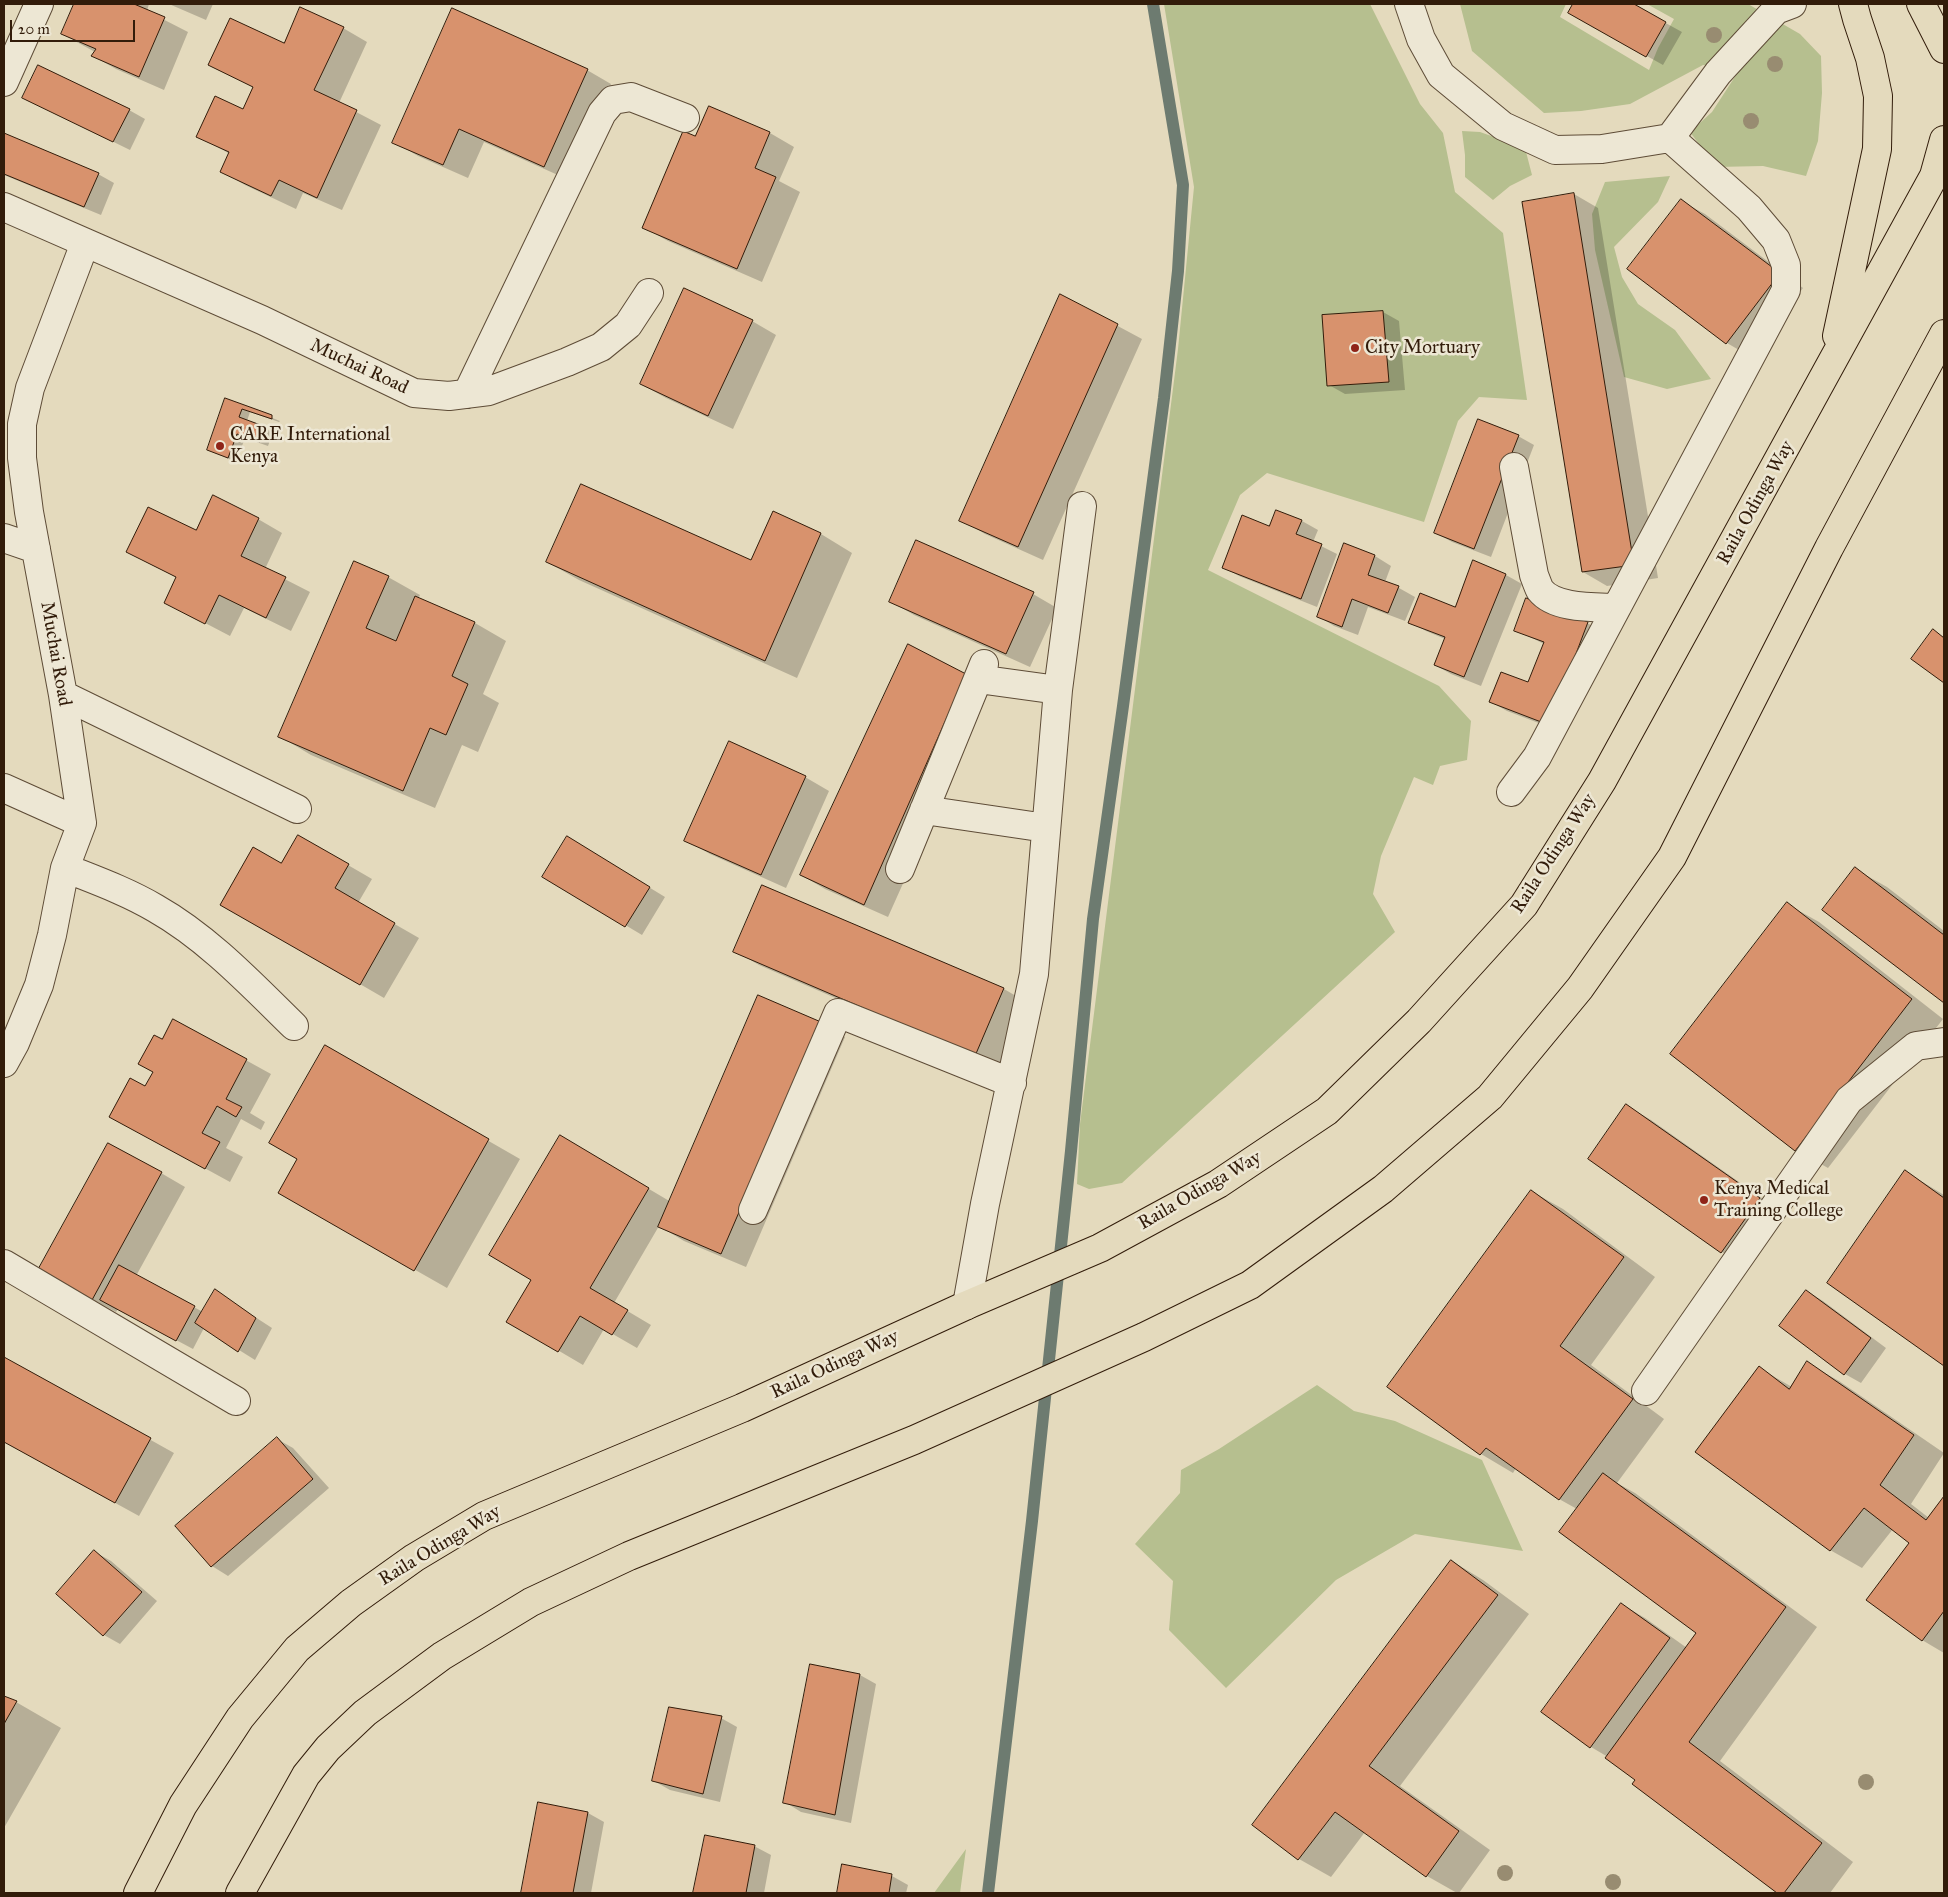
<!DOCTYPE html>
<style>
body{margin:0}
#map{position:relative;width:1948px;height:1897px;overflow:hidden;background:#e4dabd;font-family:"IM FELL Great Primer",serif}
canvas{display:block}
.frame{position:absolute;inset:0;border:5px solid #321c0a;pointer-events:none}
.scale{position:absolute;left:10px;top:20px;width:125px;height:22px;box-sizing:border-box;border:2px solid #321c0a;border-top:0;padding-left:6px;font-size:15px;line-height:18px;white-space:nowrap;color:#321c0a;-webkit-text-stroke:4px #ede7d4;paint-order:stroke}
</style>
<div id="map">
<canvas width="1948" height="1897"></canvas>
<div class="frame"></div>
<div class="scale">20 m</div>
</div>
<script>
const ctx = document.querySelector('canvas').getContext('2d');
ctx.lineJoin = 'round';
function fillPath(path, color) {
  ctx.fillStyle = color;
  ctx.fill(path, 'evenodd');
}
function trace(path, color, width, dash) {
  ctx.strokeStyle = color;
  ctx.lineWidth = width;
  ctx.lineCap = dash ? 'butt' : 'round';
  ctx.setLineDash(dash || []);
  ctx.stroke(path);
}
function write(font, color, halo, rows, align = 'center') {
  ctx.font = font + ' "IM FELL Great Primer",serif';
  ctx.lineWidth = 5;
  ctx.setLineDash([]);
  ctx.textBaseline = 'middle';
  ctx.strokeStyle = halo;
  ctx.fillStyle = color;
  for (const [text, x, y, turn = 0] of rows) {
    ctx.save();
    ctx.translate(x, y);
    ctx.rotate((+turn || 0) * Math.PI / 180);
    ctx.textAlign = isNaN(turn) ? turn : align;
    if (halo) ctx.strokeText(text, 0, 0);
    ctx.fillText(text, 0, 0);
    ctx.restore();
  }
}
fillPath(new Path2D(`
 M1164 4H1370L1420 104 1443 133 1455 192 1503 233 1527 400 1479 397 1458 421 1424 522 1267 473 1240 495 1208 570 1439 686 1471 721 1467 760 1440 766 1433 785 1414 777 1381 856 1373 894 1395 932 1122 1183 1089 1189 1077 1184 1080 1124 1178 349 1194 187Z
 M1460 4H1566L1560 17 1649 70 1658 48 1674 19 1647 4H1748L1800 34 1821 56 1822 93 1818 141 1806 176 1763 166 1716 167 1690 132 1712 112 1740 69 1703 65 1630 104 1581 111 1544 113 1472 51Z
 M1462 131 1480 132 1525 148 1532 175 1510 186 1493 200 1465 177V155Z
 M1670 176 1658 202 1614 247 1622 277 1638 304 1675 330 1711 379 1667 389 1624 377 1595 250 1592 214 1605 182Z
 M1317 1385 1354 1411 1395 1421 1482 1460 1523 1551 1415 1534 1336 1580 1226 1688 1169 1630 1173 1581 1135 1544 1180 1493 1181 1470 1219 1449Z
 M966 1849 960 1893H934Z`), '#b6bf8f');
fillPath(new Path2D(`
 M75 4H149L147 11 188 32 164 90 116 69 93 56 95 52 62 34Z
 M169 4H213L206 20Z
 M1575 4H1631L1682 32 1663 65 1570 13Z
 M343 28 367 42 339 103 381 125 342 210 303 193 296 209 245 185 221 171 230 154 197 136 244 110 254 88 209 65Z
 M587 70 611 84 569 180 484 142 468 178 418 156 394 142Z
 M24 98 129 110 145 119 130 150Z
 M709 108 770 133 794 147 779 181 800 192 762 282 668 241 643 227 696 138Z
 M4 134 98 174 114 183 101 215 4 175Z
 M1574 194 1598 208 1658 578 1607 586 1583 572Z
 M1681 201 1705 214 1803 288 1751 357 1727 343 1629 269Z
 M1060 295 1142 339 1043 560 985 534 961 520Z
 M1383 312 1399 321 1405 390 1345 394 1329 385Z
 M752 321 776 335 733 429 666 398 641 384Z
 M226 400 280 421 279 422 250 412 247 421 273 432 268 446 245 438 236 462 208 450Z
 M1518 436 1534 445 1491 557 1452 542 1436 533Z
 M1277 511 1302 521 1318 530 1313 542 1337 554 1317 607 1239 576 1223 567 1270 528Z
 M773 513 821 534 852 553 797 678 579 580 547 562H752Z
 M258 519 282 533 265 569 310 592 291 631 244 608 230 636 165 602 177 578 127 552 196 532Z
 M1345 545 1375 556 1391 566 1385 582 1399 588 1415 597 1405 621 1368 607 1358 635 1334 626 1318 616Z
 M1474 562 1506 575 1522 584 1481 686 1451 674 1435 665 1445 639 1426 631 1410 622 1455 609Z
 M388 577 420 595 418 599 475 623 506 641 483 694 499 703 478 752 462 745 435 808 311 755 279 736Z
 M1033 594 1057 608 1030 667 914 615 890 601Z
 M1587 623 1603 632 1565 733 1507 711 1491 702 1529 684 1544 644 1516 630Z
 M1933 631 1944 637V681L1913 658Z
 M908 645 990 689 888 917 825 889 801 875Z
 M805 777 829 791 786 888 710 854 685 840Z
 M298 836 372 879 358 903 419 938 384 998 222 904 282 865Z
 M583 847 665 897 642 935 543 876Z
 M1855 869 1887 887 1944 931V1001L1824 910Z
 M763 886 1004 989 1028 1003 1000 1069 759 965 735 951Z
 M1787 904 1819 922 1943 1019 1828 1168 1796 1150 1672 1054Z
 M173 1020 271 1074 250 1113 265 1122 261 1130 241 1119 226 1148 243 1157 230 1182 135 1130 146 1088 154 1072 162 1040Z
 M820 1023 845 1037 746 1267 684 1241 659 1226 614 1303 651 1325 637 1348 604 1329 583 1365 508 1321 533 1279 561 1137 671 1202Z
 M325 1047 520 1159 447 1288 280 1193 299 1158Z
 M1627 1106 1651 1120 1783 1213 1746 1266 1722 1252 1589 1159Z
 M1906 1172 1944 1195V1364L1828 1283Z
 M161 1173 185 1187 136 1276 203 1312 215 1291 272 1328 255 1360 204 1328 193 1349 118 1309 116 1312 64 1284Z
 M1531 1191 1563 1209 1655 1277 1591 1365 1664 1419 1617 1483 1635 1493 1817 1627 1720 1761 1853 1862 1830 1893H1779L1634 1784 1637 1780 1608 1757 1591 1747 1543 1712 1621 1604 1645 1618 1687 1648 1698 1632 1577 1509 1559 1499 1516 1468 1513 1473 1481 1454 1389 1387Z
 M1807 1291 1823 1301 1886 1348 1861 1383 1845 1374Z
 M4 1358 174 1453 139 1516 4 1442Z
 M1807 1363 1839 1381 1944 1453 1911 1504 1929 1518 1944 1498V1653L1922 1640 1911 1542 1893 1529 1862 1568 1830 1550 1759 1368 1792 1387Z
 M277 1439 293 1448 329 1488 228 1576 212 1566 177 1526Z
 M95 1552 111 1561 157 1601 120 1644 104 1635 58 1594Z
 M1452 1561 1483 1580 1529 1614 1400 1786 1490 1850 1459 1893H1457L1427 1876 1365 1832 1331 1877 1299 1859 1253 1824Z
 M860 1675 876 1684 851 1823 801 1812 785 1802Z
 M4 1697 16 1702 61 1728 4 1828Z
 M721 1718 737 1727 720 1802 670 1790 654 1781Z
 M539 1803 588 1813 604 1822 591 1893H522Z
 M706 1836 754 1846 771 1855 764 1893H695Z
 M843 1866 892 1876 908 1885 906 1893H838Z`), '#0003');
trace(new Path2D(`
 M988 1893 1032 1521 1071 1151 1093 919 1123 706 1164 398 1178 271 1183 185 1153 4`), '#6d7b70', 12);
const building = new Path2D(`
 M74 4H134L165 17 139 77 91 56 96 49 61 34Z
 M1573 4H1634L1666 22 1646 57 1568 13Z
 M300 7 344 27 314 90 357 110 317 198 279 180 271 196 220 172 229 152 196 137 215 96 243 109 253 87 208 65 230 18 284 43Z
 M452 8 588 69 544 167 459 129 443 165 392 143Z
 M38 65 130 109 113 142 22 98Z
 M709 106 770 132 755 168 776 177 737 269 642 228 683 131 695 136Z
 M4 133 99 173 84 207 4 174Z
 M1574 193 1634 565 1582 572 1522 202Z
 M1681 199 1780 273 1726 344 1627 269Z
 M684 288 753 320 708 416 640 384Z
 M1060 294 1118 324 1018 547 959 521Z
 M1383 311 1389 382 1327 386 1322 315Z
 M225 398 272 415V419L242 409 239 417 266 427 260 442 237 434 228 458 207 450Z
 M1478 419 1519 435 1474 549 1434 533Z
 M581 484 751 560 773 511 821 533 765 661 546 562Z
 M213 495 259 518 241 556 286 577 266 618 219 595 205 624 164 603 176 577 126 552 148 507 196 530Z
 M1276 510 1302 520 1296 534 1322 544 1301 599 1222 568 1242 515 1269 526Z
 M916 540 1034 592 1006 654 889 602Z
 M1344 543 1375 555 1368 575 1399 586 1388 613 1352 599 1342 627 1317 617Z
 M1473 560 1506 574 1464 677 1434 665 1445 637 1408 623 1420 593 1455 607Z
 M354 561 389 576 366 628 396 641 415 596 475 622 452 676 468 684 446 735 430 728 403 791 278 737Z
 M1526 598 1588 622 1549 725 1489 702 1501 672 1528 682 1544 642 1514 631Z
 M1933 629 1944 638V683L1911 659Z
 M908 644 966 674 864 905 800 875Z
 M729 741 806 776 761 875 684 841Z
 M298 835 349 864 335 888 395 923 360 985 220 905 253 847 281 863Z
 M567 836 650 887 625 927 542 877Z
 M1855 867 1944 935V1003L1822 910Z
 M762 885 1004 988 975 1056 733 952Z
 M1787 902 1912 999 1795 1151 1670 1054Z
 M758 995 821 1022 721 1254 658 1227Z
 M173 1019 247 1059 226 1099 242 1107 236 1117 217 1106 202 1133 220 1142 205 1169 109 1117 130 1078 145 1086 153 1072 138 1064 154 1035 162 1039Z
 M325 1045 489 1139 414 1271 278 1193 297 1159 269 1143Z
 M1626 1104 1760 1198 1721 1253 1588 1159Z
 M560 1135 649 1188 590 1288 628 1310 612 1335 580 1316 558 1352 506 1322 531 1280 489 1255Z
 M108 1143 162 1172 92 1300 38 1270Z
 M1905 1170 1944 1198V1366L1827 1283Z
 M1531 1190 1624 1257 1560 1346 1633 1399 1559 1500 1486 1448 1480 1455 1387 1387Z
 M119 1265 195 1306 176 1341 100 1300Z
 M215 1289 256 1318 238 1352 195 1323Z
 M1806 1290 1871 1338 1844 1375 1779 1326Z
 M4 1357 151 1438 115 1503 4 1442Z
 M1807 1361 1914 1435 1880 1485 1926 1520 1944 1496V1611L1922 1641 1866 1600 1909 1543 1864 1508 1830 1551 1695 1452 1759 1366 1789 1389Z
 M277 1437 313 1479 211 1567 175 1526Z
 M1603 1473 1786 1607 1689 1742 1822 1843 1784 1893H1777L1632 1784 1635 1780 1605 1758 1696 1633 1559 1532Z
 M94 1550 142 1592 103 1636 56 1594Z
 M1451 1560 1498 1595 1369 1766 1459 1831 1426 1877 1335 1812 1298 1860 1252 1825Z
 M1621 1603 1670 1638 1590 1748 1541 1712Z
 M810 1664 860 1674 835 1815 783 1803Z
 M4 1696 17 1701 4 1724Z
 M669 1707 722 1716 703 1794 652 1781Z
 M538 1802 588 1812 573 1893H521Z
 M705 1835 755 1845 746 1893H693Z
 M842 1864 892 1874 889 1893H837Z`);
fillPath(building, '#d8926d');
trace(building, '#321c0a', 1);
const minor = new Path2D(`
 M1409 4 1421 39 1441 75 1503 126 1555 150 1602 149 1670 138 1718 73 1776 10 1792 4
 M4 82 39 4
 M4 207 262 320 414 393 449 396 489 391 567 362 601 347 628 325 649 293
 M467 394 602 113 613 100 631 97 685 118
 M1514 467 1534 575C1536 580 1538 586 1540 590 1555 609 1594 607 1616 608
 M4 538 36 549
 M978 679 1058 690
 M63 695 297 809
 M4 788 82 823
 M1511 792 1537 757 1786 290V265L1776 240 1749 208 1670 138
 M924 810 1046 828
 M65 868C95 880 126 891 155 908 208 938 251 984 294 1026
 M900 869 984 664
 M4 1063 15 1043 39 985 52 935 65 868 82 823 63 695 29 512 22 458V424L30 388 85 243
 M753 1210 838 1013 1012 1083
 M4 1264 236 1401
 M967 1305 985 1204 1034 974 1058 690 1082 506
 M1646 1391 1849 1100 1916 1046 1944 1042`);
const major = new Path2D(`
 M1921 4 1944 49
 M1837 336 1877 149 1878 96 1870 58 1857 19 1853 4
 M138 1893 183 1805 240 1718 297 1649 351 1603 414 1558 484 1516 742 1408 967 1305 1100 1248 1218 1184 1327 1111 1419 1021 1524 905 1602 781 1934 176 1944 140
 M240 1893 306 1775 328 1748 365 1713 442 1656 531 1602 629 1556 914 1440 1144 1337 1250 1285 1383 1189 1490 1097 1580 988 1672 857 1829 548 1944 334`);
trace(minor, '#5e4c37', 30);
trace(major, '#321c0a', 30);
trace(minor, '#ede7d4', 28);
trace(major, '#e4dabd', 28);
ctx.fillStyle = '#988c71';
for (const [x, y] of [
 [1714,35],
 [1775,64],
 [1751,121],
 [1866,1782],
 [1505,1873],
 [1613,1882]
]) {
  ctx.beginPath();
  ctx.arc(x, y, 8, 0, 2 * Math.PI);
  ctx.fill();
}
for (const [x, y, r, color] of [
 [1355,348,5,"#8f2418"],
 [220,446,5,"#8f2418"],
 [1704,1200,5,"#8f2418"]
]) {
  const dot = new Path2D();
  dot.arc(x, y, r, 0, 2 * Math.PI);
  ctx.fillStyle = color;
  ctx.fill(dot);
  trace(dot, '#ede7d4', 2);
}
write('19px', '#321c0a', '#ede7d4', [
 ["City Mortuary",1365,348],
 ["CARE International",230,435],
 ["Kenya",230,457],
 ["Kenya Medical",1714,1189],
 ["Training College",1714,1211]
], 'left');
write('19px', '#321c0a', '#ede7d4', [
 ["Muchai Road",359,367,25],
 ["Raila Odinga Way",1756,503,-61],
 ["Muchai Road",55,654,80],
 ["Raila Odinga Way",1554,854,-57],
 ["Raila Odinga Way",1200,1191,-30],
 ["Raila Odinga Way",835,1365,-25],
 ["Raila Odinga Way",440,1546,-31]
]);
</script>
